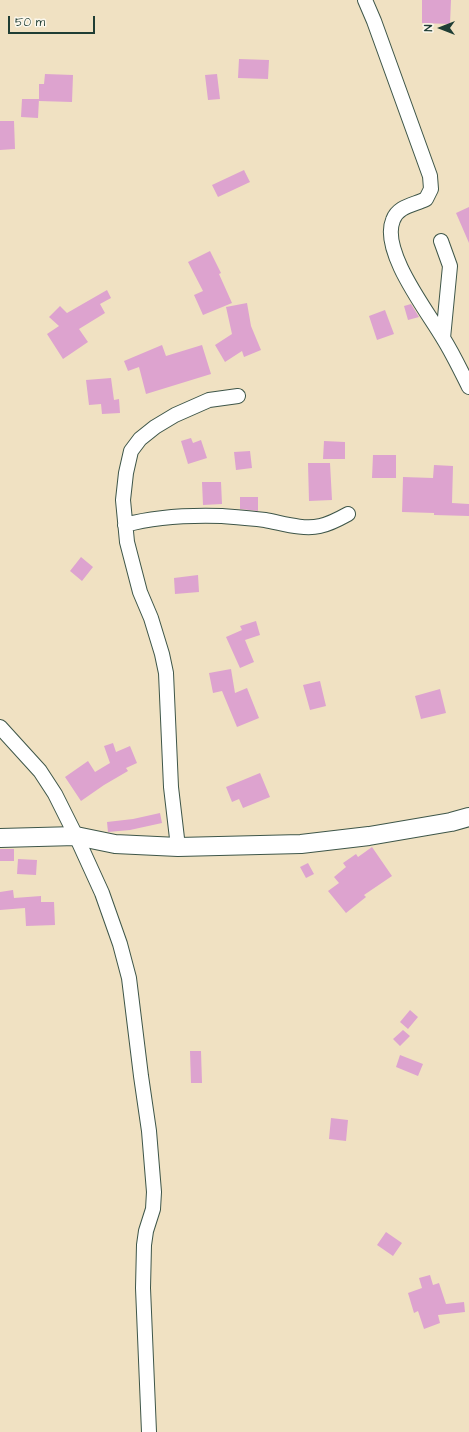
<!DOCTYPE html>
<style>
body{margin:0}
#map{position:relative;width:469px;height:1432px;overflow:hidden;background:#f0e1c2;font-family:"Architects Daughter",sans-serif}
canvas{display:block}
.north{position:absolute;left:421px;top:8px;width:40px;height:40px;-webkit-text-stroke:3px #fbf7ec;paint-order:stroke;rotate:270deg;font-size:11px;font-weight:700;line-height:16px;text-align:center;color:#1f3d34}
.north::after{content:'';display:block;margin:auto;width:14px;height:18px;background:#1f3d34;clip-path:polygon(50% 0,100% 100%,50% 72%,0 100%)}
.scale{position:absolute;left:8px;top:16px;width:87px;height:18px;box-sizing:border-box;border:2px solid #1f3d34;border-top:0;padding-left:5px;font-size:12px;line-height:14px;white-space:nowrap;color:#1f3d34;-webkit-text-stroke:3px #fbf7ec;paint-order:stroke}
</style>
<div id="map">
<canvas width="469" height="1432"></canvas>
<div class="north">N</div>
<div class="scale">50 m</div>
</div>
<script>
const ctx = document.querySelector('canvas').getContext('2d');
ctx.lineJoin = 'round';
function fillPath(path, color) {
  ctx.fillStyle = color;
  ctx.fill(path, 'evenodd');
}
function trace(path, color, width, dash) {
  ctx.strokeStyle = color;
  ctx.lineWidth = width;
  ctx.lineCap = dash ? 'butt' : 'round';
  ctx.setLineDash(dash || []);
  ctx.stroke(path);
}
fillPath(new Path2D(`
 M422 0H451L450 24 422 23Z
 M239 59 269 60 268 79 238 78Z
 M45 74 73 75 72 102 39 101V84H44Z
 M217 74 220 99 208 100 205 75Z
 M22 99H39L38 118 21 117Z
 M0 121H14L15 149 0 150Z
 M244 170 250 182 218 197 212 185Z
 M469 207V243L456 213Z
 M210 251 221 273 219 274 232 303 203 315 194 295 203 291 188 262Z
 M107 290 111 298 100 304 105 313 79 329 88 342 63 359 47 334 59 326 49 317 60 306 67 313Z
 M247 303 251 326 261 350 244 357 242 351 225 362 215 345 232 334 226 307Z
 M411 304 419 317 408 320 404 306Z
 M385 310 394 334 377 340 369 316Z
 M162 345 166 356 202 345 211 374 146 394 139 367 128 371 124 361Z
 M111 378 114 400 119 399 120 413 102 414 101 404 89 405 86 380Z
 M191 438 193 443 201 440 207 458 188 464 181 441Z
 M324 441 345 442V459H323Z
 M250 451 252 468 236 470 234 452Z
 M373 455H396V478H372Z
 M308 463H330L332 500 309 501Z
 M434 465 453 466 452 503 469 504V516L434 515V513L402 512 403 477 433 478Z
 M202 482H221L222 504 203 505Z
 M240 497H258V511L240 509Z
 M81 557 93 567 82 581 70 571Z
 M198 575 199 592 175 594 174 578Z
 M256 621 260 635 245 640 254 662 240 668 226 637 242 630 240 626Z
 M231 669 235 693 247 688 259 718 237 727 222 691 213 693 209 673Z
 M320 681 326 706 310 710 303 685Z
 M440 689 446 713 421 719 415 696Z
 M113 743 116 752 130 746 137 763 126 768 128 771 104 785 81 801 65 777 88 761 95 772 110 763 104 746Z
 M260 773 270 797 243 808 239 799 232 802 226 787Z
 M160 813 162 823 130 830 108 832 107 822 133 819Z
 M372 847 392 876 364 895 366 897 346 913 328 891 339 883 334 877 346 867 343 863 356 854 358 857Z
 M0 849H14V861H0Z
 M18 859 37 860 36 875 17 874Z
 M308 863 314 874 306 878 300 867Z
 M13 890 14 898 41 896V902H54L55 925 26 926 25 908 0 910V892Z
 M410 1010 418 1017 408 1029 400 1022Z
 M403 1030 410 1036 400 1046 393 1039Z
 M190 1051H201L202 1083H191Z
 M400 1055 423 1064 418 1076 396 1067Z
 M331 1118 348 1120 346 1141 329 1139Z
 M386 1232 402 1243 393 1256 377 1245Z
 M430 1275 433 1285 439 1283 446 1304 464 1302 465 1312 438 1315 440 1323 424 1329 418 1311 414 1313 408 1293 422 1288 419 1278Z`), '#dda3cf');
const minor = new Path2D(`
 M365 0 374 21 430 176 431 189 426 199C414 205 398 206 393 220 380 251 428 312 443 338 453 354 461 371 469 387
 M441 241 450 266 443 338
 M125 525C157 516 190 515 222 516 236 517 251 518 265 520 282 523 303 530 320 526 330 524 339 519 348 514
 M0 727 40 771 55 794 76 836 102 893 120 944 129 978 141 1076 149 1131 154 1192 153 1209 146 1231 144 1245 143 1288 149 1432
 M178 847 171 787 166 673 162 654 151 618 140 592 127 542 123 500 126 473 131 451 140 439 155 427 175 415 209 400 238 396`);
const tertiary = new Path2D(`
 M0 838 76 836 115 844 178 847 301 844 369 836 451 822 469 817`);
trace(minor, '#3e5649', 16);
trace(tertiary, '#3e5649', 20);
trace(minor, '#fff', 14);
trace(tertiary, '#fff', 18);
</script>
